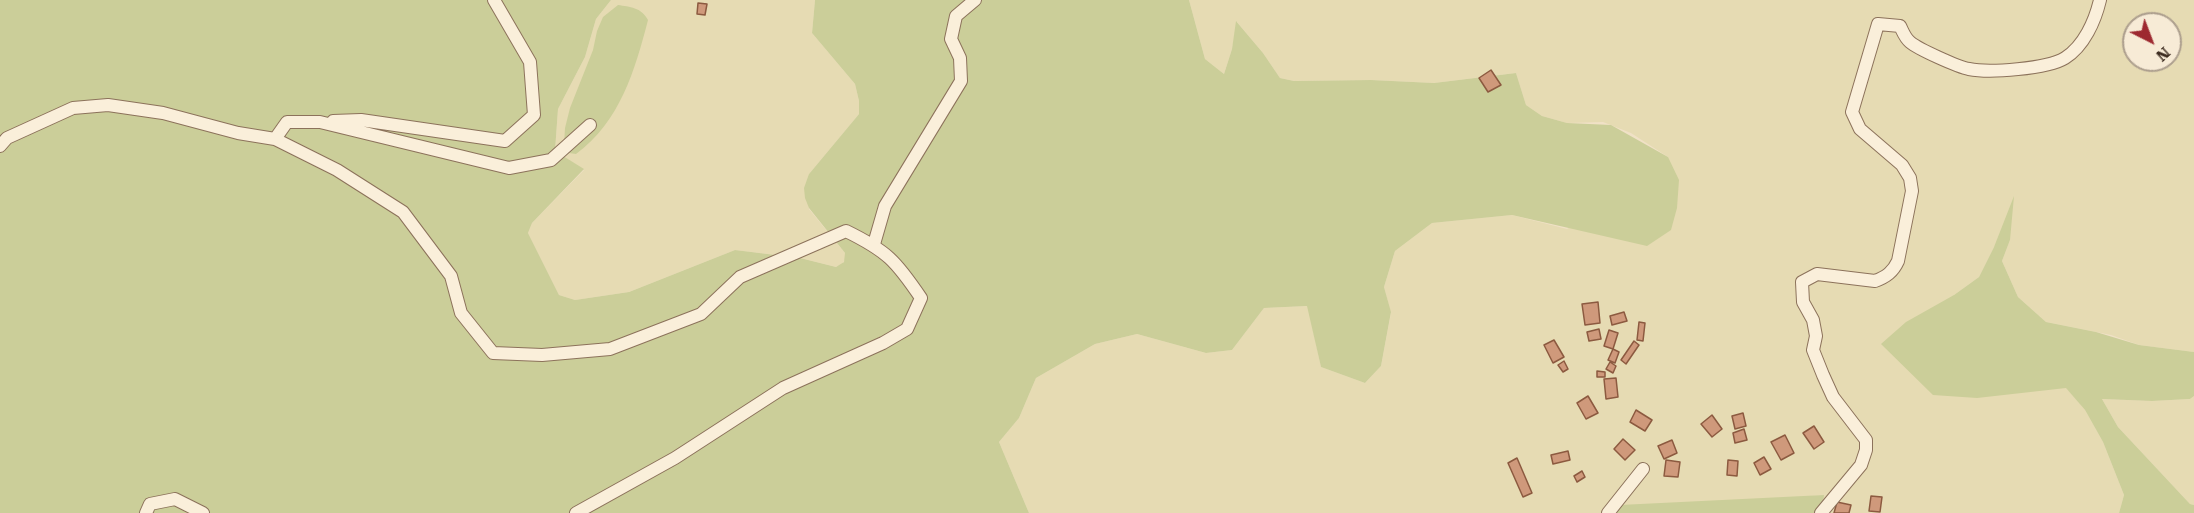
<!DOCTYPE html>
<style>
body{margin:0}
#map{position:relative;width:2194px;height:513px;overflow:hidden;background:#f0e1c6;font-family:"Roboto Serif",serif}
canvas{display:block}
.north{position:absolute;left:2122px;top:12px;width:60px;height:60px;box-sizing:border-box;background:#f7ebd6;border:2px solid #ac9e8d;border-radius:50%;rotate:138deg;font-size:16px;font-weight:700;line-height:24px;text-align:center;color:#3c2b1f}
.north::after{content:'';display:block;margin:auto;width:21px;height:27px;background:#9d2930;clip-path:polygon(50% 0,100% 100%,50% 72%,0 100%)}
</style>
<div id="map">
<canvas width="2194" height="513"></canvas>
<div class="north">N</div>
</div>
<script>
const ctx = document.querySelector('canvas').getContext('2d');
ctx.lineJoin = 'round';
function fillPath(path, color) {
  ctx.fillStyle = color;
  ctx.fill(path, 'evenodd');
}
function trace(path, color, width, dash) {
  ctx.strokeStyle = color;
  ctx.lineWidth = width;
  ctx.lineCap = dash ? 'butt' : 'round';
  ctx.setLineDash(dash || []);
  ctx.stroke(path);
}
fillPath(new Path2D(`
 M611 0H815L812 33 855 84 859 101V114L809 174V209L845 253 846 259 841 265 836 267 800 258 735 250 629 292 575 300 559 295 528 233 532 223 584 170 555 151 558 109 585 57 596 19Z
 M1189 0H2194V352L2139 345 2111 335 2046 322 2018 297 2002 261 2010 240 1994 247 1979 277 1954 295 2024 391 2066 387 2085 410 2103 442 2124 495 2119 513H1825L1823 495 1607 513H1029L999 442 1019 418 1036 378 1095 344 1137 334 1206 353 1232 350 1264 308 1308 306 1321 367 1365 383 1381 366 1391 313 1384 287 1395 251 1432 223 1512 215 1567 229 1668 157 1631 133 1603 122 1567 123 1542 116 1526 105 1516 73 1434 83 1371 80 1294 81 1280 78 1263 53 1237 22 1232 49 1224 74 1205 59ZM2134 24H2170V60H2134Z
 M2194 396V505L2190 504 2118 427 2102 399 2152 401 2190 399Z`), '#e6dbb3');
fillPath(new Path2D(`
 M0 0H611L596 19 585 57 558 109 555 151 584 169 532 223 528 233 559 295 575 300 629 292 735 250 800 258 836 267 844 262 845 253 809 208 805 198 804 188 809 174 859 114V101L855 84 812 33 815 0H1189L1205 59 1224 74 1232 49 1236 21 1263 53 1280 78 1294 81 1371 80 1434 83 1516 73 1526 105 1542 116 1567 123 1611 125 1668 157 1679 180 1677 208 1671 230 1647 246 1512 215 1432 223 1395 251 1384 287 1391 312 1381 366 1365 383 1321 367 1307 306 1264 308 1232 350 1206 353 1137 334 1095 344 1036 378 1019 418 999 442 1029 513H0Z
 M618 5C630 7 641 7 648 20 635 70 620 122 576 154L569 153 564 145 565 128 570 108 593 50 597 31 603 17Z
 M2014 196 2010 240 2002 261 2018 297 2046 322 2096 332 2139 345 2194 352V396L2190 399 2152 401 2102 399 2118 427 2190 504 2194 505V513H2119L2124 495 2103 442 2085 410 2066 388 1977 398 1933 395 1881 344 1906 322 1954 295 1979 277 1994 247Z
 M1824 495 1822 513H1607L1620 505Z`), '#cbce99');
const building = new Path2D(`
 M698 3 707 4 705 15 697 14Z
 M1491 70 1501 85 1488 92 1479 78Z
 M1598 302 1600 323 1585 325 1582 304Z
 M1624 312 1627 321 1612 325 1610 316Z
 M1639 322 1645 323 1643 341 1637 340Z
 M1599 329 1601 339 1589 341 1587 332Z
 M1609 330 1618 333 1613 349 1604 346Z
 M1554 340 1564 357 1553 363 1544 345Z
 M1634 341 1639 345 1626 364 1621 360Z
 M1613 349 1619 352 1615 363 1608 360Z
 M1564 361 1568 369 1563 372 1558 365Z
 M1610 362 1616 366 1613 373 1606 369Z
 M1597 371 1605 372V377H1597Z
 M1616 378 1618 397 1606 399 1604 379Z
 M1588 396 1598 413 1586 419 1577 403Z
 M1636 410 1652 420 1645 431 1630 422Z
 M1743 413 1746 426 1735 429 1732 416Z
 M1712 415 1722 429 1712 437 1701 424Z
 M1814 426 1824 442 1814 449 1803 433Z
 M1744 429 1747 440 1735 443 1733 433Z
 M1785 435 1794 453 1781 460 1771 442Z
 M1623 439 1635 450 1625 460 1614 449Z
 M1672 440 1677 453 1664 459 1658 446Z
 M1568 451 1570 460 1553 464 1551 455Z
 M1764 457 1771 469 1760 475 1754 463Z
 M1517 458 1532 493 1523 497 1508 463Z
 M1666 460 1680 462 1678 477 1664 476Z
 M1728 460 1738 461 1737 476 1727 475Z
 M1582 471 1585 477 1577 482 1574 476Z
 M1871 496 1882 497 1880 512 1869 511Z
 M1837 502 1851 505 1849 513H1834Z`);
fillPath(building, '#cf997b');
trace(building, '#8c5a40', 1.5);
const street = new Path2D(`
 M333 121 361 120 505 141 534 115 530 62 494 0
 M0 146 7 138 73 108 108 105 163 113 238 133 275 139
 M874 244 885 206 961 81 960 58 951 39 956 16 975 0
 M146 513 150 504 175 499 203 513
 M576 513 675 458 783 388 883 343 907 329 921 298C896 261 887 251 846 231L740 277 701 314 610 349 542 355 493 353 461 313 451 276 403 212 337 170 275 139 287 122H320L509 168 551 160 590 125
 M1608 513 1643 469
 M1821 513 1861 465 1866 450V440L1833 397 1823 375 1813 350 1816 336 1813 320 1803 302 1802 282 1817 274 1875 281C1886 277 1893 272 1898 261L1912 191 1910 178 1902 165 1860 129 1852 112 1878 24 1900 26C1903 32 1905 38 1910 42 1918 49 1958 67 1969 69 1989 73 2047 69 2065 58 2084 46 2095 21 2100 0`);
trace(street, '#8c725b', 14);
trace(street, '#faefda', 12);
</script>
